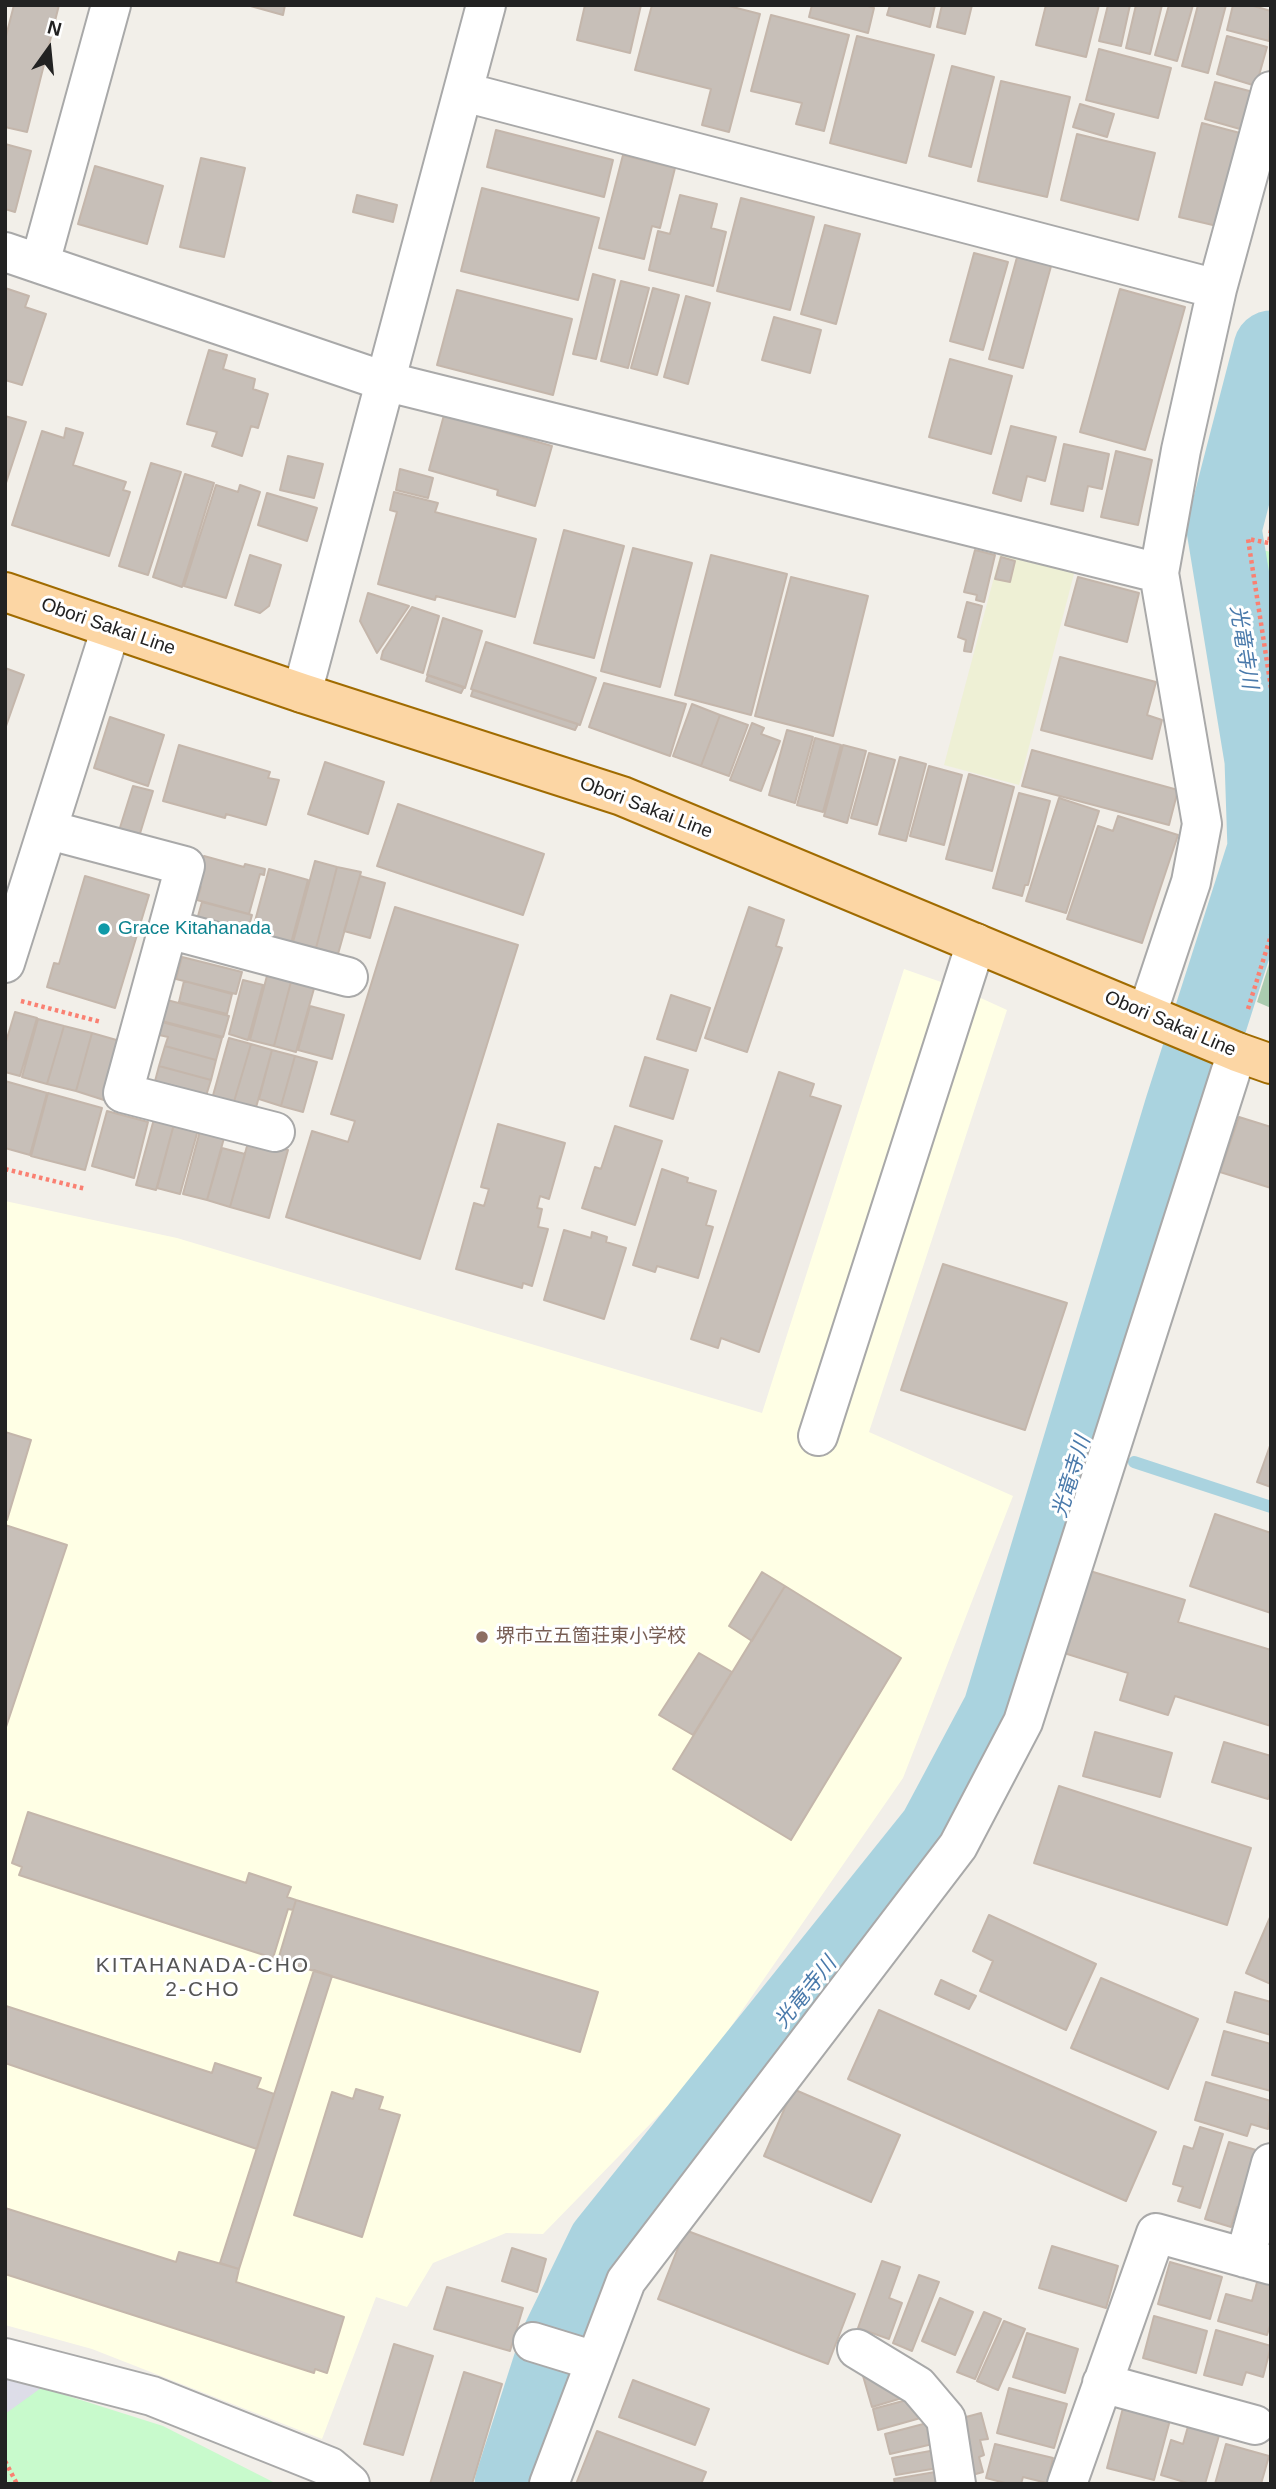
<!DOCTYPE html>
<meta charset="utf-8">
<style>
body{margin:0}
#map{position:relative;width:1276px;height:2489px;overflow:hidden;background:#f2efe9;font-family:Arial,sans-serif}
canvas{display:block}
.frame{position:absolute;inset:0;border:7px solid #222;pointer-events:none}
.north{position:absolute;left:14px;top:14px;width:70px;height:70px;-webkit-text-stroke:5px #fff;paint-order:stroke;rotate:15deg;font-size:19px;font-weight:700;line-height:28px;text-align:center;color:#222}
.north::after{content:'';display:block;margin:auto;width:24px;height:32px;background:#222;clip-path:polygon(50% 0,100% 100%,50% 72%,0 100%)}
</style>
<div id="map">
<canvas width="1276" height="2489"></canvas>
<div class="frame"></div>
<div class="north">N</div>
</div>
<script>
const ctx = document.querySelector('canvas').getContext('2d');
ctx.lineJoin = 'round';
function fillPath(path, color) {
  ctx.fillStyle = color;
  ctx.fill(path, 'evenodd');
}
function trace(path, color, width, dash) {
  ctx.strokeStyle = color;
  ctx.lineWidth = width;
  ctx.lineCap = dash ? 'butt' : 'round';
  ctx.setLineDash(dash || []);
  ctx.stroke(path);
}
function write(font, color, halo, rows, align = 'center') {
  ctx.font = font + ' Arial,"Noto Sans JP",sans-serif';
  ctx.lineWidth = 6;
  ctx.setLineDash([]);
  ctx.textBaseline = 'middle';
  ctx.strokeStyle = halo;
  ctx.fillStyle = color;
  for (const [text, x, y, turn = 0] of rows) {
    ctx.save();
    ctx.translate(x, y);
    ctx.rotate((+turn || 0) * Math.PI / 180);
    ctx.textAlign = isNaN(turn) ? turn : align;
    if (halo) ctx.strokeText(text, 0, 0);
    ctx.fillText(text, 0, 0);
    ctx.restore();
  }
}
fillPath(new Path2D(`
 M904 969 961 989 1007 1010 869 1432 1013 1496 903 1778 696 2077 543 2234 506 2233 433 2263 407 2307 376 2297 322 2439 92 2349 5 2325V1201L177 1238 762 1413Z`), '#ffffe5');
fillPath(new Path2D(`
 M1001 551 1075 570 1019 785 944 765Z`), '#eef0d5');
fillPath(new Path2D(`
 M1271 958V1008L1257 1002Z`), '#aacbaf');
fillPath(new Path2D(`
 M1258 549 1271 552V607Z
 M5 2376 163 2426 277 2484H5Z`), '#c8facc');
fillPath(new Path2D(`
 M5 2376 41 2388 5 2414Z`), '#dddde8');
fillPath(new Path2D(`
 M1198 976 1242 990 1211 1090 1167 1077Z`), '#fff');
trace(new Path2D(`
 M1080 1443 1083 1444
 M1134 1462 1271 1507`), '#aad3df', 12);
trace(new Path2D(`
 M512 2484 558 2341 605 2244 936 1831 1000 1711 1182 1108 1265 849 1262 760 1224 529 1271 348`), '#aad3df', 75);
const building = new Path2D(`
 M14 5H59L27 132 5 127V40Z
 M247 5H285L283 15Z
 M585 5H641L630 53 577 40Z
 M652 5H725L760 14 729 132 702 125 711 89 635 70Z
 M812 5H865L874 8 868 33 809 17Z
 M890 5H935L930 27 887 15Z
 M942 5H972L965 34 937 27Z
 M1046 5H1099L1086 57 1036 45Z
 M1108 5H1130L1121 46 1099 41Z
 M1136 5H1162L1150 54 1126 48Z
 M1169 5H1193L1177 61 1155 55Z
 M1198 5H1226L1208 73 1182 66Z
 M1233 5H1250L1271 11 1269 41 1227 30Z
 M771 15 849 35 824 131 796 124 802 103 751 91Z
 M857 36 934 55 906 163 830 143Z
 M1227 36 1267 47 1256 86 1217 74Z
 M1099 49 1171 68 1158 118 1086 100Z
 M952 66 994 77 971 167 929 156Z
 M1001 81 1070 97 1047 197 978 181Z
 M1215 82 1257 93 1247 131 1205 119Z
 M1080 104 1114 114 1107 137 1073 127Z
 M1202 123 1240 133 1217 226 1179 217Z
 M496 130 613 160 604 197 487 167Z
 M1077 134 1155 153 1138 220 1061 200Z
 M5 144 31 151 15 212 5 209Z
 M623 155 675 168 660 228 652 226 644 259 599 248Z
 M201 158 245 168 224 257 180 247Z
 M95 166 163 186 147 244 78 224Z
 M482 188 599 218 578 300 461 271Z
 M357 195 397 205 393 222 353 212Z
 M680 195 717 204 711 228 726 232 713 286 649 270 658 231 670 234Z
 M741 198 814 217 790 310 717 291Z
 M825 225 860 234 836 324 801 314Z
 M1019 250 1053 259 1023 368 989 359Z
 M974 253 1008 262 983 350 950 341Z
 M593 274 615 280 596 359 573 354Z
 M621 281 649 288 628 368 601 361Z
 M5 288 29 296 25 307 46 314 22 385 5 380Z
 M653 288 679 295 657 375 631 368Z
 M1120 289 1185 307 1145 450 1080 432Z
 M457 290 572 319 553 395 437 365Z
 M686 296 710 303 688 384 664 377Z
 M774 317 821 330 810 373 762 360Z
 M209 350 227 355 223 369 255 379 253 389 268 394 258 428 251 426 242 456 212 446 217 432 187 424Z
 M950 359 1012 376 991 454 929 437Z
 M444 415 552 446 535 506 497 495 498 490 429 470Z
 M5 416 26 422 5 486Z
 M1011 426 1056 437 1045 481 1027 476 1021 501 993 493Z
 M66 428 83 433 73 465 126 482 123 490 130 492 109 556 12 525 42 431 64 438Z
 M1064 444 1109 454 1102 489 1088 486 1083 511 1051 504Z
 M1116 451 1152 460 1138 525 1101 517Z
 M288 456 323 464 314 498 280 490Z
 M151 463 181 472 148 575 119 566Z
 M400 469 433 478 428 498 396 490Z
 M185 474 214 483 182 587 153 577Z
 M216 485 238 492 240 485 260 492 226 598 184 586Z
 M394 492 438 503 435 512 536 539 515 617 436 596 435 600 378 584 397 512 390 510Z
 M267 493 317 508 307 541 258 525Z
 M564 530 624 546 594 658 534 643Z
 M633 548 692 563 660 687 601 671Z
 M975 550 995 555 984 602 976 600 977 595 964 592Z
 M250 555 281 565 269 606 260 613 235 605Z
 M711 555 787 574 751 715 675 695Z
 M1001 557 1015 561 1010 582 995 579Z
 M791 577 868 596 833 736 755 716Z
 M1078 577 1139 593 1127 642 1065 625Z
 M368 593 409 606 377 653 360 621Z
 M967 602 982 606 971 652 964 651 966 640 958 637Z
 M412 607 439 616 423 673 381 659 383 651Z
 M443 618 482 631 465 688 427 675Z
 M486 642 596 678 580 725 471 689Z
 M1060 657 1156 682 1147 715 1162 720 1152 759 1041 730Z
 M5 668 24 675 5 729Z
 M428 675 464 687 461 693 426 681Z
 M604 683 686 704 670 756 589 727Z
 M473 690 578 724 575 730 471 696Z
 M692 704 720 715 701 766 673 756Z
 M720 715 748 725 729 776 701 766Z
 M110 717 164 735 148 786 94 768Z
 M752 723 764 728 761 734 780 741 761 791 730 780Z
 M787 730 813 737 795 803 769 795Z
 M815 738 841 745 823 812 797 805Z
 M179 745 270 772 268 778 279 780 266 825 226 814 225 818 163 801Z
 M843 745 866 751 847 823 824 816Z
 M1032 750 1178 790 1169 825 1022 786Z
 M869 753 895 760 877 825 851 818Z
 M900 757 926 764 906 841 879 834Z
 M325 762 384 782 368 834 308 814Z
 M929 766 962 775 944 845 910 836Z
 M969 774 1014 787 992 871 946 859Z
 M133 786 153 791 138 840 118 834Z
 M1019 793 1050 801 1028 885H1025L1022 896 993 888Z
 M1059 798 1099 811 1066 913 1026 901Z
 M398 804 544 854 523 915 377 866Z
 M1118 816 1178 835 1142 943 1067 919 1098 826 1113 831Z
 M204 856 244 867 245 864 265 869 264 875 260 874 249 914 197 900 201 887 195 886Z
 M315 861 337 867 316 948 293 942Z
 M337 867 361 872 338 954 316 948Z
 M269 869 308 880 290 947 251 936Z
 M85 876 149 895 115 1008 47 987 54 963 59 964Z
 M360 876 385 883 370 938 344 931Z
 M202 902 252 915 246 937 196 923Z
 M395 907 518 945 420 1259 286 1217 312 1131 348 1142 355 1121 331 1114Z
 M749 907 784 920 776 946 782 948 747 1052 705 1038Z
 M182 957 242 972 236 994 176 979Z
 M268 972 292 978 274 1046 250 1040Z
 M292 978 315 985 296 1052 274 1046Z
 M243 980 263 985 248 1040 229 1034Z
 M184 981 232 994 227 1014 179 1002Z
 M671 995 710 1008 696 1051 657 1039Z
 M163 999 229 1016 223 1037 158 1020Z
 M310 1006 344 1015 332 1059 298 1050Z
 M15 1012 37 1018 20 1076 5 1072V1045Z
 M38 1019 64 1026 47 1084 22 1077Z
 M158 1021 222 1038 216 1060 165 1046 168 1037 155 1034Z
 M64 1026 92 1033 76 1091 47 1084Z
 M92 1033 120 1041 104 1100 76 1091Z
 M229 1038 251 1044 233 1105 212 1099Z
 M251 1044 272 1050 255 1111 233 1105Z
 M165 1046 216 1060 211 1080 159 1066Z
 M272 1050 295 1056 281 1106 259 1099Z
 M295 1056 317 1062 303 1112 281 1106Z
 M645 1057 688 1070 673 1119 630 1106Z
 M159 1066 211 1080 205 1099 154 1085Z
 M779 1072 814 1084 810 1096 841 1106 759 1352 721 1338 718 1348 691 1339Z
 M5 1081 47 1093 30 1155 5 1148Z
 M48 1093 102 1108 85 1170 31 1156Z
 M107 1111 148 1122 134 1178 92 1166Z
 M1239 1117 1271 1127V1188L1220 1172Z
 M154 1119 174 1124 156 1190 136 1185Z
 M174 1124 198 1130 180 1194 157 1188Z
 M498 1124 565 1143 549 1199 540 1196 537 1208 542 1209 538 1227 548 1229 532 1286 523 1283 522 1288 456 1269 474 1203 484 1206 489 1189 481 1187Z
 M615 1126 662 1141 635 1225 582 1208 595 1167 601 1169Z
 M200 1131 224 1138 207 1200 183 1194Z
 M249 1139 288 1150 269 1218 230 1207Z
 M222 1148 245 1154 230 1207 207 1200Z
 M662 1169 688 1178 687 1182 716 1191 706 1225 713 1227 698 1278 657 1266 655 1272 633 1265Z
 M564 1230 591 1238 592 1232 607 1237 606 1242 626 1248 604 1319 544 1300Z
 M943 1264 1067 1303 1025 1430 901 1390Z
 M5 1432 31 1440 7 1520 5 1519Z
 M1271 1443V1487L1257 1482Z
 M1215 1514 1271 1533V1613L1190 1586Z
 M5 1525 67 1545 5 1730Z
 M1090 1571 1185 1600 1178 1622 1271 1650V1726L1175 1696 1168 1715 1120 1700 1128 1673 1064 1653Z
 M762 1572 785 1586 752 1641 729 1626Z
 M785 1586 901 1658 791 1840 673 1769Z
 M699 1653 732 1672 693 1735 659 1715Z
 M1095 1732 1172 1753 1160 1797 1083 1776Z
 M1224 1742 1271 1756V1790L1268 1799 1212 1782Z
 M1059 1786 1251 1848 1227 1925 1034 1863Z
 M28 1812 246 1883 249 1873 291 1887 287 1897 296 1900 293 1910 288 1909 273 1958 19 1875 22 1867 12 1863Z
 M296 1900 598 1992 580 2052 278 1960Z
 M989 1915 1096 1964 1066 2030 980 1991 993 1961 973 1951Z
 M1271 1915V1984L1246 1973Z
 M314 1970 332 1976 239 2269 220 2263Z
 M1101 1978 1198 2019 1168 2089 1071 2048Z
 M941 1980 976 1996 969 2009 935 1994Z
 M1235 1992 1271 2002V2035L1227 2022Z
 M6 2006 212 2073 215 2063 261 2078 257 2088 274 2094 257 2149 5 2063Z
 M879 2010 1156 2132 1126 2201 848 2079Z
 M1224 2031 1271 2044V2091L1212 2075Z
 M1206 2082 1271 2101 1268 2129 1251 2124 1247 2136 1195 2120Z
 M356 2089 383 2097 379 2109 400 2115 362 2237 294 2215 332 2092 353 2099Z
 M793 2089 900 2135 871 2202 764 2156Z
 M1200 2127 1223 2134 1200 2208 1178 2201 1183 2187 1173 2184 1184 2146 1193 2149Z
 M1229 2142 1266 2153 1249 2210 1237 2207 1231 2227 1205 2219Z
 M5 2208 176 2262 179 2252 239 2269 236 2282 344 2317 327 2373 315 2369 314 2373 5 2274Z
 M685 2230 855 2294 828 2364 658 2299Z
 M1052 2246 1118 2266 1106 2308 1039 2288Z
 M512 2248 546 2259 537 2292 502 2281Z
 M882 2261 900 2267 889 2298 902 2303 889 2339 858 2328Z
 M1170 2262 1222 2277 1210 2319 1158 2304Z
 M1260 2271 1271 2274V2322L1267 2335 1218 2321 1226 2294 1252 2301Z
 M919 2275 939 2282 912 2351 893 2343Z
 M447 2287 523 2308 510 2351 434 2329Z
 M940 2298 973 2312 955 2355 922 2341Z
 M984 2312 1001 2319 975 2379 957 2372Z
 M1154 2316 1207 2331 1196 2373 1143 2358Z
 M1004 2321 1025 2329 998 2390 977 2381Z
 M1216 2330 1271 2346 1263 2377 1246 2372 1242 2385 1204 2375Z
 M1027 2333 1078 2349 1065 2393 1013 2377Z
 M394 2344 433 2356 403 2455 364 2444Z
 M861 2369 912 2395 872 2407Z
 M464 2372 502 2384 472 2484H430Z
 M633 2380 709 2409 695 2445 619 2417Z
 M1009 2388 1067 2404 1054 2448 997 2433Z
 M918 2397 924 2417 878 2430 873 2409Z
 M1123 2408 1170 2420 1154 2480 1107 2468Z
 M981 2413 988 2439 980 2440 984 2455 979 2457 983 2472 965 2477 951 2421Z
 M931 2422 937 2443 890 2454 885 2434Z
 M1189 2423 1220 2432 1205 2484H1191L1161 2475 1171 2440 1183 2444Z
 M597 2431 706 2472 701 2484H576Z
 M995 2444 1053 2458 1047 2483 1023 2477 1021 2484H1009L986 2478Z
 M1226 2444 1269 2456 1261 2484H1215Z
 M941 2449 944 2467 896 2475 892 2458Z
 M947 2470 950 2484H895L894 2479Z`);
fillPath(building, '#c7bfb8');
trace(building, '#c4b6ab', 2);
const minor = new Path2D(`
 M464 92 1217 289
 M5 252 384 381 1159 573
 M40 263 111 5
 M302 693 486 5
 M49 830 185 866 123 1093 275 1132
 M168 929 348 977
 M5 963 111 628
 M1147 1014 1191 882 1202 824 1159 573 1181 450 1217 289 1271 91
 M818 1436 976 943
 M1245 2258 1271 2163
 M533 2342 595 2361
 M857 2349 918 2386 946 2419 956 2484
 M5 2358 152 2396 330 2467 350 2484
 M1102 2383 1255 2425
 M549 2484 626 2281 958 1846 1023 1722 1237 1052
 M1067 2484 1156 2233 1271 2265`);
const major = new Path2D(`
 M5 592 302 693 622 796 1237 1052 1271 1064`);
trace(minor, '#a9a9a9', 42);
trace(major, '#a06b00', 42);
trace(new Path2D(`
 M1271 530 1269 543 1248 539 1271 688
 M21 1001 101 1022
 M1248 1009 1271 935
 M5 1169 86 1189
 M5 2461 17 2484`), '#fa8072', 4.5, [3.5, 3.5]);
trace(minor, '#fff', 38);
trace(major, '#fcd6a4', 38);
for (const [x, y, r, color] of [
 [104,929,7,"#0f9aa8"],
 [482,1637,7,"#8d6e63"]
]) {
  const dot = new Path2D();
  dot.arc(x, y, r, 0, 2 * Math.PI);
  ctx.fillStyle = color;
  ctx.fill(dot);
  trace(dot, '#fff', 2.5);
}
write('19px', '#222', '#fff', [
 ["Obori Sakai Line",108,627,19],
 ["Obori Sakai Line",646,808,21],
 ["Obori Sakai Line",1170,1024,23]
]);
write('19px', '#0d838f', '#fff', [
 ["Grace Kitahanada",118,929]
], 'left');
write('19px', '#785e54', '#fff', [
 ["堺市立五箇荘東小学校",496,1637]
], 'left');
write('italic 21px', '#4a7aab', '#fff', [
 ["光竜寺川",1243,647,81],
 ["光竜寺川",1072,1477,-73],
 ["光竜寺川",806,1993,-51]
]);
ctx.letterSpacing = '2px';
write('21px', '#555', '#fff', [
 ["KITAHANADA-CHO",203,1966],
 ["2-CHO",203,1990]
]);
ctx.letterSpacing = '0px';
</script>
